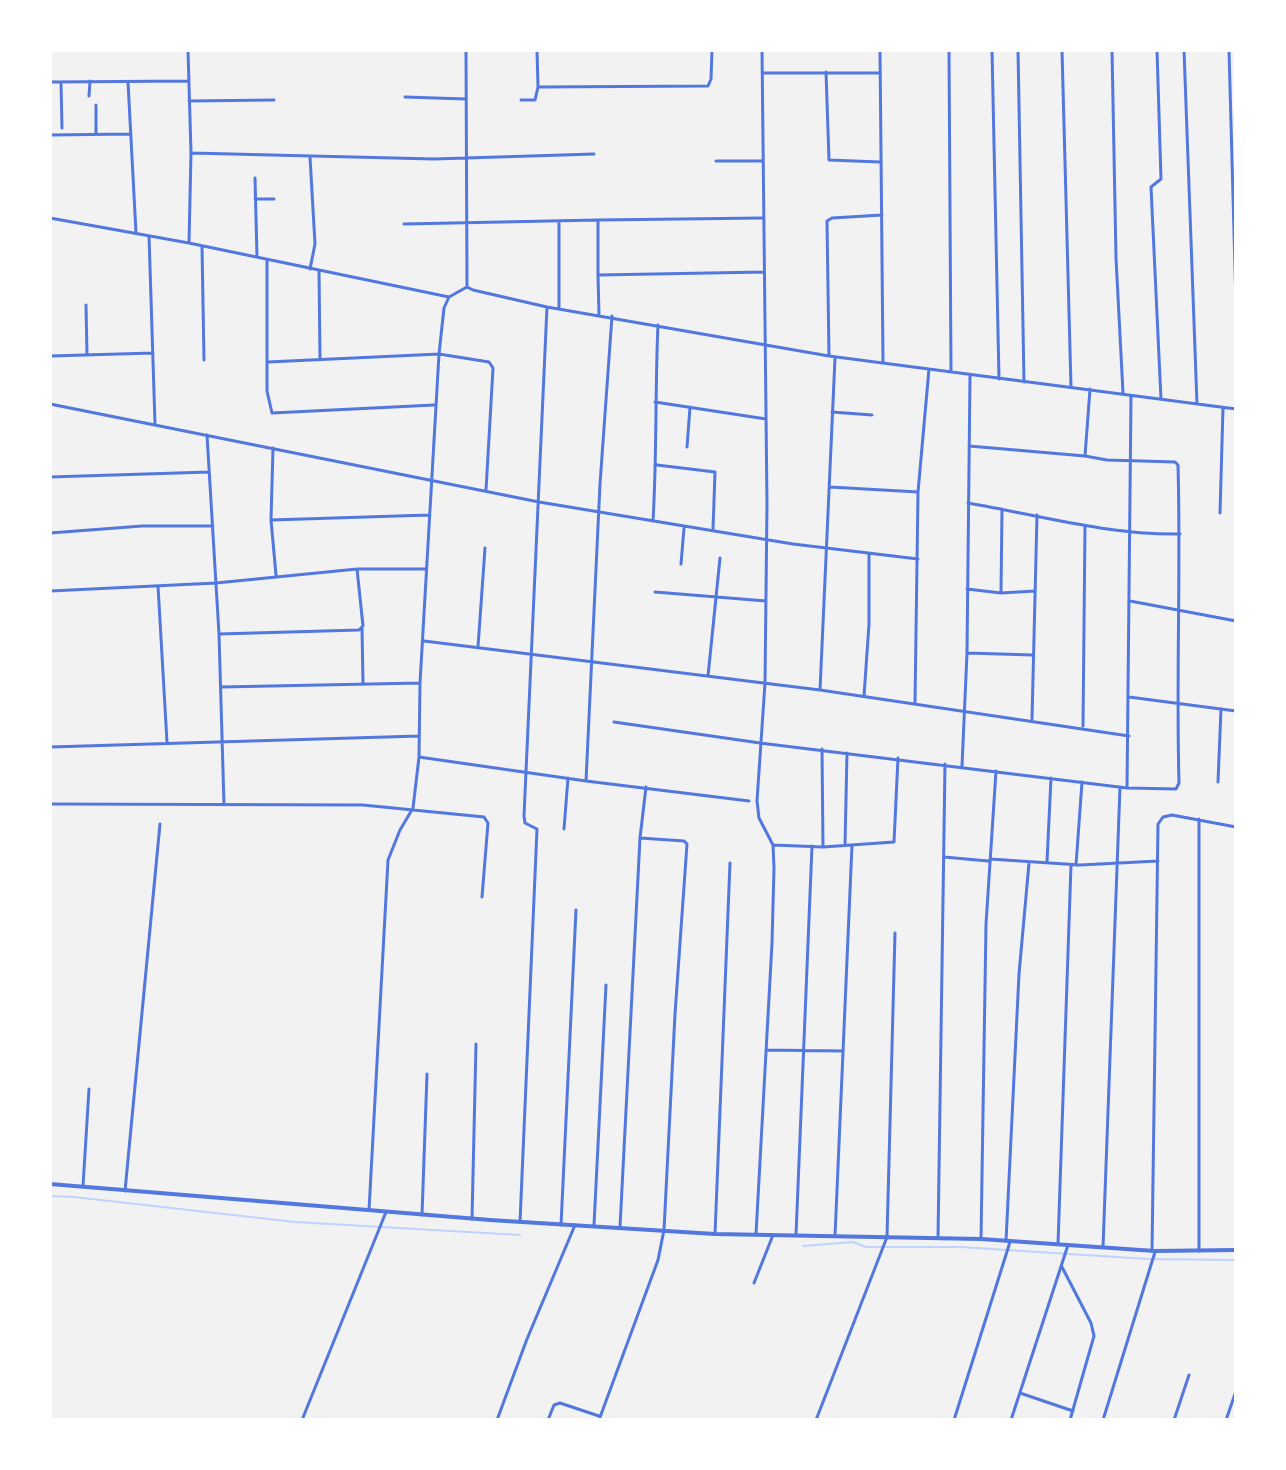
<!DOCTYPE html>
<style>
body{margin:0}
#map{position:relative;width:1286px;height:1470px;overflow:hidden;background:#f2f2f2;font-family:Inter,sans-serif}
canvas{display:block}
.frame{position:absolute;inset:0;border:52px solid #fff;pointer-events:none}
</style>
<div id="map">
<canvas width="1286" height="1470"></canvas>
<div class="frame"></div>
</div>
<script>
const ctx = document.querySelector('canvas').getContext('2d');
ctx.lineJoin = 'round';
function trace(path, color, width, dash) {
  ctx.strokeStyle = color;
  ctx.lineWidth = width;
  ctx.lineCap = dash ? 'butt' : 'round';
  ctx.setLineDash(dash || []);
  ctx.stroke(path);
}
trace(new Path2D(`
 M50 1196 74 1197 295 1222 520 1235
 M803 1246 853 1242 866 1247H961L1147 1259 1236 1260`), '#bfd3fe', 2);
trace(new Path2D(`
 M188 50 191 153 189 243
 M880 50 883 362
 M949 50 951 372
 M992 50 999 379
 M1018 50 1024 382
 M1062 50 1071 387
 M1112 50 1116 258 1123 393
 M1157 50 1161 179 1151 187 1161 399
 M1184 50 1197 404
 M1229 50 1236 305
 M826 72 829 160 880 162
 M763 73H879
 M50 82 188 81
 M61 82 62 128
 M128 82 136 233
 M538 87 708 86 711 79 712 50
 M89 96 90 81
 M405 97 466 99
 M521 100H535L538 87 537 50
 M189 101 274 100
 M96 105V134
 M50 135 131 134
 M191 153 434 159 594 154
 M310 157 315 244 310 269
 M716 161H763
 M255 178 257 257
 M255 199H274
 M50 218 189 243 449 297
 M598 220 762 218
 M404 224 598 220V275
 M149 236 155 424
 M202 246 204 360
 M267 261V391L272 413 434 405
 M319 270 320 358
 M467 287 473 290 547 307 829 356 1236 409
 M86 305 87 355
 M559 308V221
 M599 315 598 275 764 272
 M50 356 153 353
 M829 356 827 221 832 218 882 215
 M268 362 439 354 489 362 493 368 486 490
 M655 402 766 419
 M50 404 539 502 793 544 918 559
 M832 412 872 415
 M207 435 219 634 224 805
 M969 446 1085 456 1090 389
 M687 447 690 407
 M273 448 271 520 276 575
 M657 465 715 472 713 529
 M50 477 209 472
 M830 487 918 492 915 703
 M918 492 929 369
 M968 503C1038 515 1107 535 1180 534
 M1220 513 1223 408
 M271 520 429 515
 M653 521C657 455 655 390 658 325
 M50 533 142 526H213
 M681 564 684 528
 M158 586 167 742
 M967 589 1001 593 1035 591
 M50 591 216 583 357 569H426
 M655 592 766 601
 M1001 593 1002 509
 M1130 601 1236 621
 M362 628 363 683
 M219 634 359 630 363 626 357 569
 M424 641 820 690 1129 736
 M478 647 485 548
 M967 653 1033 655
 M708 676 720 558
 M221 687 420 683
 M820 690 835 358
 M864 696 869 624V553
 M1129 697 1236 711
 M1032 719 1037 515
 M614 722 760 743 1127 788 1176 789 1179 783C1176 677 1181 571 1178 465L1175 462 1107 460 1085 456
 M1083 726 1085 526
 M50 747 419 736
 M419 757 586 781 749 801
 M962 766 967 653 970 375
 M586 781 600 484 612 316
 M1218 782 1221 709
 M1127 788 1131 396
 M50 804 363 805 484 817 488 823 482 897
 M564 829 568 778
 M773 845 823 847 822 749
 M845 845 847 753
 M823 847 894 842 898 758
 M944 857 988 861
 M990 859 1080 865 1158 861
 M1047 862 1051 778
 M1076 865 1082 782
 M767 1050 843 1051
 M1236 1141V1249
 M83 1186 89 1089
 M125 1191 160 824
 M369 1210 388 860 400 830 413 808 419 757 420 683 439 354 444 308 449 297 467 287 466 50
 M422 1215 427 1074
 M472 1219 476 1044
 M520 1222 537 829 525 823 524 816 547 307
 M561 1225 576 910
 M594 1225 606 985
 M620 1227 640 838 646 787
 M715 1234 730 863
 M756 1234 772 943 774 868 773 845 759 818 757 801 765 683 767 504 762 50
 M796 1235 812 846
 M835 1236 852 845
 M938 1238 945 764
 M981 1239 986 924 996 771
 M1006 1241 1019 974 1029 863
 M1058 1244 1071 865
 M1103 1247 1120 787
 M1152 1251 1158 824 1163 817 1172 815 1236 827
 M1199 1251V819
 M1062 1267 1091 1323 1094 1336 1070 1420
 M754 1283 773 1235
 M1020 1393 1073 1411
 M302 1420 386 1212
 M497 1420 527 1339 575 1225
 M548 1420 554 1405 560 1403 599 1416
 M599 1420 658 1260 664 1230 675 1014 687 844 684 841 640 838
 M816 1420 887 1237 895 933
 M954 1420 1010 1242
 M1011 1420 1068 1245
 M1103 1420 1155 1252
 M1174 1420 1189 1375
 M1226 1420 1236 1391`), '#5277de', 3);
trace(new Path2D(`
 M50 1184 490 1220 715 1234 981 1239 1155 1251 1236 1250`), '#5277de', 4);
</script>
